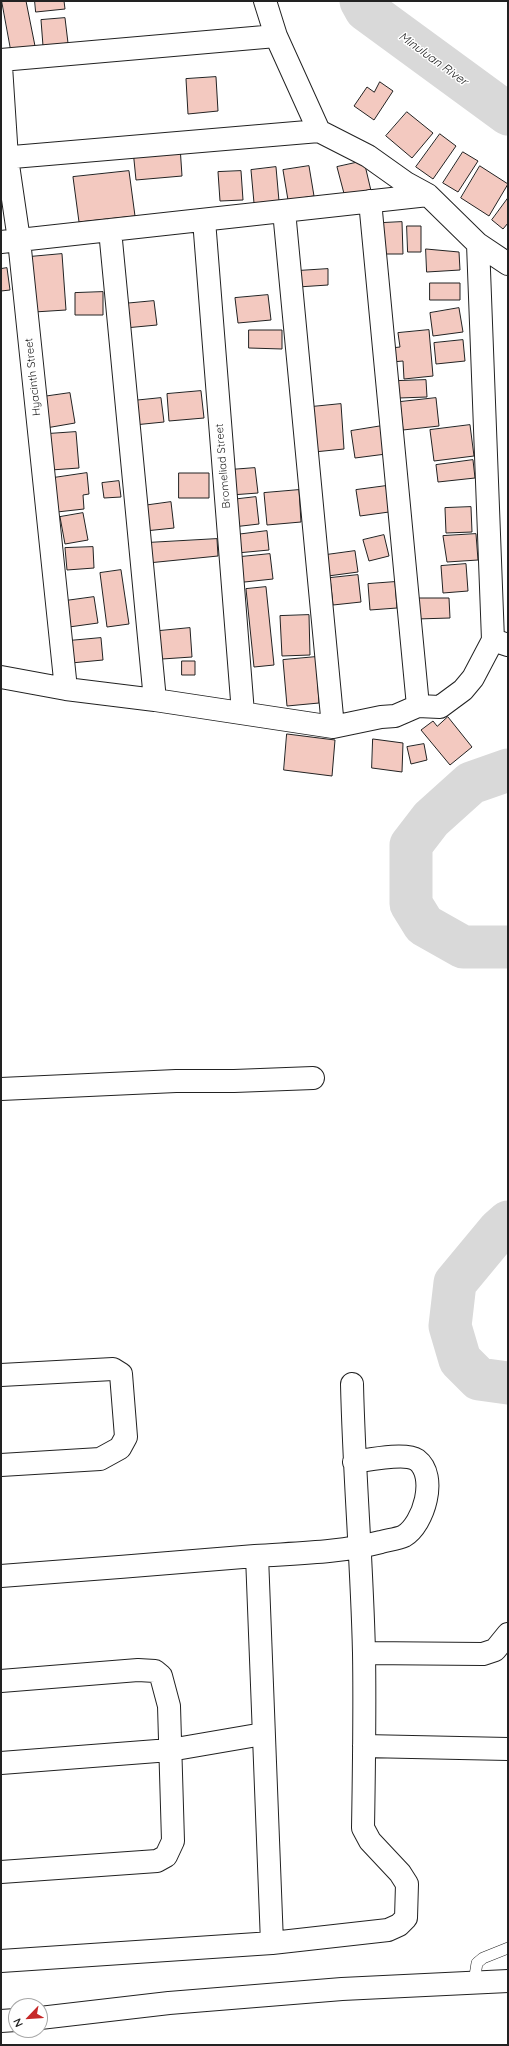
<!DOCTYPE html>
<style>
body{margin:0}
#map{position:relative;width:509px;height:2046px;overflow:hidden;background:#fff;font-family:Quicksand,sans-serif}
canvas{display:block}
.frame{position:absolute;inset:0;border:2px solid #222;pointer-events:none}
.north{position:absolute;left:8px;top:1998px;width:40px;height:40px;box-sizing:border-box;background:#fff;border:1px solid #a7a7a7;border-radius:50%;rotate:245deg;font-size:11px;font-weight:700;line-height:16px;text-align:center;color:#222}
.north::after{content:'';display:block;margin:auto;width:14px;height:18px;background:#c62828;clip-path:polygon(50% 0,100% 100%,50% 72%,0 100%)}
</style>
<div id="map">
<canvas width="509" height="2046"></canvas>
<div class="frame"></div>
<div class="north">N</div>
</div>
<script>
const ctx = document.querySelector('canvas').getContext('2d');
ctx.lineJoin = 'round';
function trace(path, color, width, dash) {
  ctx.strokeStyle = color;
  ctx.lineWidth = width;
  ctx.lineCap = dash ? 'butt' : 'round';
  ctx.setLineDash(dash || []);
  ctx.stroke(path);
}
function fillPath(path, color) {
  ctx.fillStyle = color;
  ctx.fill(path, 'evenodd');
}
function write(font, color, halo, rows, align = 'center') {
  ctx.font = font + ' Quicksand,sans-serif';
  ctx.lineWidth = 3;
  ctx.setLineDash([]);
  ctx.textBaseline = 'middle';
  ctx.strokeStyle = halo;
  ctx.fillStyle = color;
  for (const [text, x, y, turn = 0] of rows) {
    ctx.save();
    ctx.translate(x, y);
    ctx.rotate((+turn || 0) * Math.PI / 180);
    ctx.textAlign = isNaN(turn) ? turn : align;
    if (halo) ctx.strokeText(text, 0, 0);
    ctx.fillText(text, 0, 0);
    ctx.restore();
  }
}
trace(new Path2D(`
 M361 1 366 10 508 114
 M508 770 471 783 431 819 411 845V904L424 925 463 947H508
 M508 1222 499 1230 455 1283 450 1326 460 1360 479 1379 508 1383`), '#d9d9d9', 43);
const building = new Path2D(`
 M2 1H26L35 46 11 50Z
 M35 1H64L65 9 36 12Z
 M65 18 68 43 43 46 41 20Z
 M216 77 218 111 188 114 186 79Z
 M380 82 393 91 374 120 354 106 367 87 374 92Z
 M407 112 433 133 412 158 386 136Z
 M440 134 456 146 433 179 416 167Z
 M180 146 182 176 136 180 133 150Z
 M463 152 478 161 458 192 443 183Z
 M364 161 372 195 346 201 337 167Z
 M309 166 314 196 288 200 283 170Z
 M480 166 508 184 489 216 461 198Z
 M276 167 279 201 254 203 251 170Z
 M129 171 135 216 79 222 73 177Z
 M241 171 243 200 220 201 218 172Z
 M508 198V223L503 229 492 220Z
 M402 222 403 254H384L382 223Z
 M407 226H421V252H408Z
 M426 249 459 252 460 270 427 272Z
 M62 254 66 310 34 312 29 257Z
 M7 268 10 290 1 291V269Z
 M328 269V285L298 287 297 271Z
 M430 283H460V300H430Z
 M103 292V315H75V293Z
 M268 295 271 320 238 323 235 298Z
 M154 301 157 325 125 328 122 304Z
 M459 308 463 332 433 336 430 313Z
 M249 330H282V349L249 348Z
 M429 330 433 376 404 379 403 361 392 362 391 348 400 347 398 333Z
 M463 340 465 361 436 364 434 343Z
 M426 380 427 397 399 398 398 381Z
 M201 391 204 418 169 421 167 394Z
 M70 393 75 423 46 428 42 397Z
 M161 398 164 422 134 425 132 401Z
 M436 398 439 426 403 430 400 402Z
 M341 404 344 449 314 452 311 407Z
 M470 425 474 456 434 461 430 430Z
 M382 426 386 454 355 458 351 431Z
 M76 432 79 468 51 470 47 434Z
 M473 460 475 478 438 482 436 465Z
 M255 468 258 493 231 495 229 470Z
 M87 473 89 494 83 495 84 509 57 512 53 478Z
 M179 473H209V498H179Z
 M119 481 121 497 104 498 102 483Z
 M386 486 389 512 360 516 356 490Z
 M299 490 301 522 267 525 264 493Z
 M256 497 259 524 233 527 230 500Z
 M171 502 174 528 145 531 142 506Z
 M471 507 472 532 446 533 445 508Z
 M83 513 88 540 65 544 60 517Z
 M267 531 269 550 237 553 235 535Z
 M476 534 478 560 447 562 443 536Z
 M384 535 389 556 369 561 363 540Z
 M217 539 218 556 148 563 146 543Z
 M93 547 94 568 67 570 65 548Z
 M355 551 358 572 328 576 326 555Z
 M270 554 273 579 235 583 240 557Z
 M466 564 468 591 443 593 441 566Z
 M121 570 129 624 107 627 100 573Z
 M358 575 361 602 333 605 330 578Z
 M395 582 397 608 370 610 368 584Z
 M266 587 274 665 254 667 246 589Z
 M94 597 98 623 69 627 65 601Z
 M416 598H449L450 618 417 619Z
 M309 615 310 655 282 656 280 616Z
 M190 628 192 657 162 659 159 631Z
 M101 638 103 660 71 663 68 641Z
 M316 657 319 703 287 706 283 660Z
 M182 661H195V675H182Z
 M448 717 472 747 450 765 421 730 433 721 437 726Z
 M287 734 335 740 332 776 284 770Z
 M373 739 403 743 402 772 372 768Z
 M424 744 427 760 411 764 407 747Z`);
fillPath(building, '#f3c9c0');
trace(building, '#222', 1);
const service = new Path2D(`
 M474 1982 477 1963 483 1958 508 1948`);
const minor = new Path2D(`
 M265 1 276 36 319 131 368 156 406 183 428 195 478 244 508 264
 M1 60 276 36
 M1 66 7 158 19 240 66 689
 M1 158 319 131
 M370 201 418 706
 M284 211 333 727
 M204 220 243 713
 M110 230 155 700
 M1 242 428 195
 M478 244 493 640
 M1 677 66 689 155 700 333 727 381 717 395 716 418 706 440 707 463 690 473 678 493 640 508 645
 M1 1089 176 1081H234L313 1078
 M1 1375 113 1369 121 1374 126 1437 120 1448 100 1459 1 1465
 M257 1556 272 1943
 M1 1576C86 1570 170 1563 255 1556 299 1553 338 1553 381 1542 388 1540 398 1539 404 1536 424 1524 438 1476 417 1460 405 1452 368 1460 354 1462
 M364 1653 483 1654 495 1650 508 1634
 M1 1681 138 1670 155 1671 161 1676 169 1706 173 1841 166 1856 157 1861 1 1872
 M364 1746 508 1749
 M1 1763 170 1750 263 1734
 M1 1961 272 1943 388 1930 399 1925 406 1918 407 1884 400 1873 370 1841 363 1828C364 1770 365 1711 364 1653 362 1563 354 1474 352 1384
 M40 2018 169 2003 342 1989 508 1981
 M1 2021 16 2020`);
trace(service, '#222', 12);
trace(minor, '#222', 24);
trace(service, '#fff', 11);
trace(minor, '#fff', 22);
write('11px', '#222', '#fff', [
 ["Hyacinth Street",33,377,-96],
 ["Bromeliad Street",223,466,-95]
]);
write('italic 12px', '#222', '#fff', [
 ["Minuluan River",433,59,36]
]);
</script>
